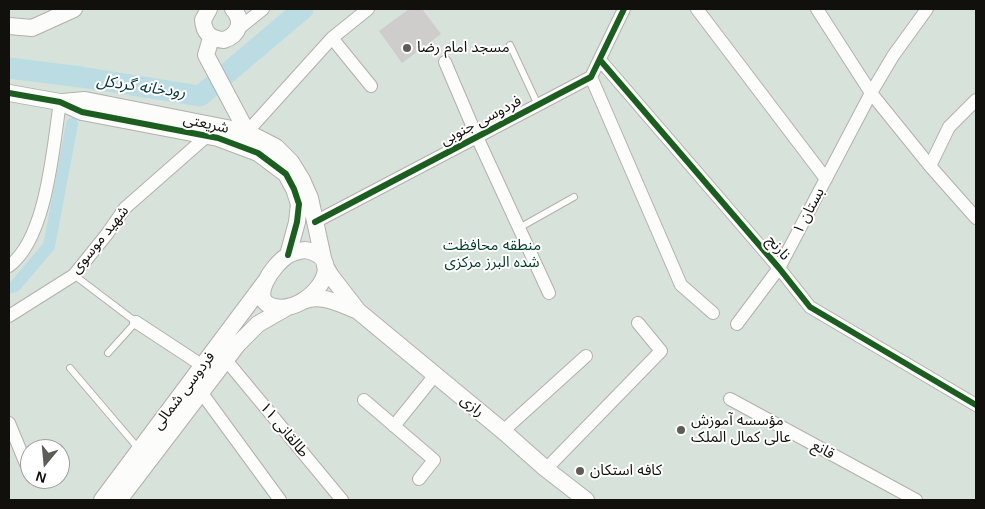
<!DOCTYPE html>
<meta charset="utf-8">
<style>
body{margin:0}
#map{position:relative;width:985px;height:509px;overflow:hidden;background:#ece8e3;font-family:Helvetica,sans-serif}
canvas{display:block}
.frame{position:absolute;inset:0;border:10px solid #12100c;pointer-events:none}
.north{position:absolute;left:20px;top:439px;width:50px;height:50px;box-sizing:border-box;background:#fff;border:1px solid #a09f9e;border-radius:50%;rotate:197deg;font-size:14px;font-weight:700;line-height:20px;text-align:center;color:#12100c}
.north::after{content:'';display:block;margin:auto;width:18px;height:22px;background:#5e5c57;clip-path:polygon(50% 0,100% 100%,50% 72%,0 100%)}
</style>
<div id="map">
<canvas width="985" height="509"></canvas>
<div class="frame"></div>
<div class="north">N</div>
</div>
<script>
const ctx = document.querySelector('canvas').getContext('2d');
ctx.lineJoin = 'round';
function fillPath(path, color) {
  ctx.fillStyle = color;
  ctx.fill(path, 'evenodd');
}
function trace(path, color, width, dash) {
  ctx.strokeStyle = color;
  ctx.lineWidth = width;
  ctx.lineCap = dash ? 'butt' : 'round';
  ctx.setLineDash(dash || []);
  ctx.stroke(path);
}
function write(font, color, halo, rows, align = 'center') {
  ctx.font = font + ' Helvetica,"Noto Sans Arabic",sans-serif';
  ctx.lineWidth = 4;
  ctx.setLineDash([]);
  ctx.textBaseline = 'middle';
  ctx.strokeStyle = halo;
  ctx.fillStyle = color;
  for (const [text, x, y, turn = 0] of rows) {
    ctx.save();
    ctx.translate(x, y);
    ctx.rotate((+turn || 0) * Math.PI / 180);
    ctx.textAlign = isNaN(turn) ? turn : align;
    if (halo) ctx.strokeText(text, 0, 0);
    ctx.fillText(text, 0, 0);
    ctx.restore();
  }
}
fillPath(new Path2D(`
 M9 9H976V500H9ZM30 449H60V479H30Z`), '#d7e3da');
trace(new Path2D(`
 M9 288 15 286 49 246 72 124`), '#badce2', 12);
trace(new Path2D(`
 M9 68 81 77 200 96 303 9`), '#badce2', 21);
fillPath(new Path2D(`
 M409 9H422L441 34 402 63 379 31Z`), '#cfcccc');
const service = new Path2D(`
 M510 45 538 105
 M519 228 574 197
 M74 275 136 322 108 353
 M70 368 138 448`);
const minor = new Path2D(`
 M697 9 826 179
 M817 9 871 93 930 166 976 218
 M238 29 263 9
 M332 38 371 86
 M600 60 779 268 810 307 976 405
 M445 62 477 137 549 293
 M591 77 681 285 713 313
 M247 132 332 38 368 9
 M930 166 949 127 976 100
 M315 222 591 77 624 9
 M9 266C47 238 53 147 60 102
 M9 316 74 275 107 234 125 208 207 136
 M136 322 203 366
 M737 324 779 268 871 93 893 56 927 9
 M226 360 342 500
 M201 392 280 500
 M730 399 916 500
 M364 400 434 460 419 479
 M9 423 26 464
 M394 426 435 375
 M503 431 586 356
 M546 469 661 351 638 323`);
const tertiary = new Path2D(`
 M209 9 203 20C204 34 211 39 224 40 239 35 244 21 233 9
 M9 26 32 28 74 9
 M211 38 206 55 247 132
 M9 93 60 102 82 112 218 138 258 153 286 174 294 189 299 204 297 222 288 255
 M62 102 85 100 247 132 276 147 291 162 302 180 310 198 323 258
 M305 250C352 258 309 314 275 307 246 301 274 264 287 256 292 252 298 251 305 250Z
 M325 266 331 276 358 311 503 431 546 469 586 500
 M303 301C320 293 340 304 356 310
 M102 500 265 282
 M119 500 238 344 258 324 286 308`);
trace(service, '#b3b0ac', 8);
trace(minor, '#b3b0ac', 14);
trace(tertiary, '#b3b0ac', 18);
trace(service, '#fcfcfb', 6);
trace(minor, '#fcfcfb', 12);
trace(tertiary, '#fcfcfb', 16);
trace(new Path2D(`
 M600 60 779 268 810 307 976 405
 M9 93 60 102 82 112 218 138 258 153 286 174 294 189 299 204 297 222 288 255
 M315 222 591 77 624 9`), '#1b5e20', 6);
for (const [x, y, r, color] of [
 [407,48,5,"#5e5c57"],
 [681,430,5,"#5e5c57"],
 [580,471,5,"#5e5c57"]
]) {
  const dot = new Path2D();
  dot.arc(x, y, r, 0, 2 * Math.PI);
  ctx.fillStyle = color;
  ctx.fill(dot);
  trace(dot, '#fff', 2);
}
write('15px', '#12100c', '#fff', [
 ["مسجد امام رضا",417,48],
 ["مؤسسه آموزش",691,421],
 ["عالی کمال الملک",691,438],
 ["کافه استکان",590,471]
], 'left');
write('15px', '#12100c', '#fff', [
 ["فردوسی جنوبی",481,121,-28],
 ["شریعتی",206,124,12],
 ["بستان ۱",809,211,-62],
 ["شهید موسوی",100,240,-51],
 ["نارنج",778,248,49],
 ["فردوسی شمالی",184,391,-53],
 ["رازی",472,406,39],
 ["طالقانی ۱۱",284,430,50],
 ["قانع",823,450,29]
]);
write('15px', '#003a27', '#fff', [
 ["منطقه محافظت",492,246],
 ["شده البرز مرکزی",492,263]
]);
write('italic 16px', '#05363f', '#fff', [
 ["رودخانه گردکل",141,87,8]
]);
</script>
